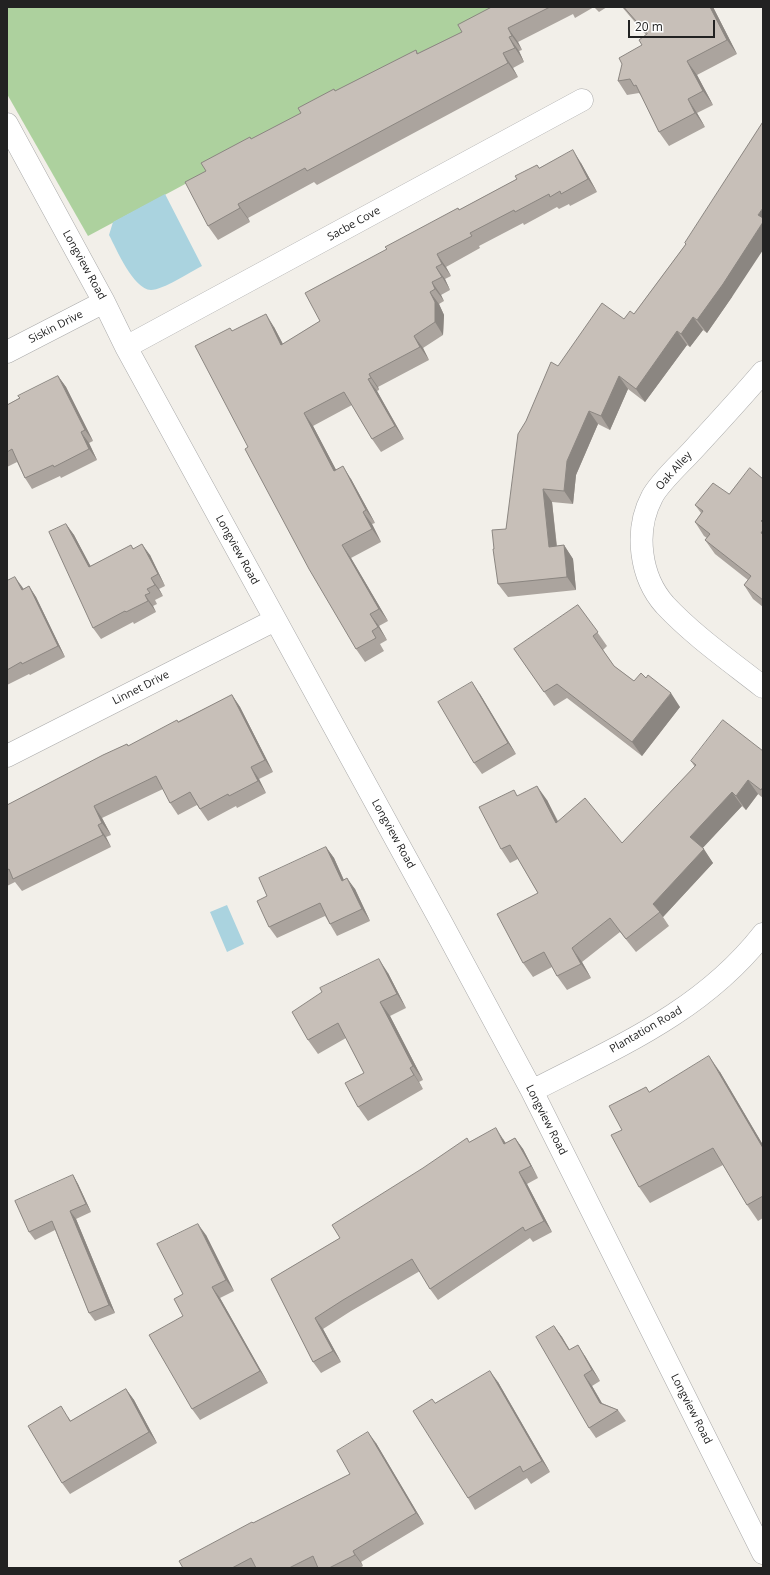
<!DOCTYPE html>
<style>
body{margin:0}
#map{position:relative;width:770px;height:1575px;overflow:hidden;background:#f2efe9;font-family:"Open Sans",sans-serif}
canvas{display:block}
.frame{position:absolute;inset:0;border:8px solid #222;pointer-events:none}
.scale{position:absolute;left:628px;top:20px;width:87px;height:18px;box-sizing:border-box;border:2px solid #222;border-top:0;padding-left:5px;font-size:12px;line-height:14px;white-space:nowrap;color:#222;-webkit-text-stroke:3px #fff;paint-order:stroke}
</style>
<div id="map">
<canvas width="770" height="1575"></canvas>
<div class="frame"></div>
<div class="scale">20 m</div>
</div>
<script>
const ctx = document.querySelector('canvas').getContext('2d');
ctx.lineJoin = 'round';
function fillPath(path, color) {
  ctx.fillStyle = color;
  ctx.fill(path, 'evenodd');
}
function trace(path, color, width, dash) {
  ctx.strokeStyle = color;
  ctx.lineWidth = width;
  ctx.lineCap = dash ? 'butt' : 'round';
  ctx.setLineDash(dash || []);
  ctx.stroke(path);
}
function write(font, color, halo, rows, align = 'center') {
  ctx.font = font + ' "Open Sans",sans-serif';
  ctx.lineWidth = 3.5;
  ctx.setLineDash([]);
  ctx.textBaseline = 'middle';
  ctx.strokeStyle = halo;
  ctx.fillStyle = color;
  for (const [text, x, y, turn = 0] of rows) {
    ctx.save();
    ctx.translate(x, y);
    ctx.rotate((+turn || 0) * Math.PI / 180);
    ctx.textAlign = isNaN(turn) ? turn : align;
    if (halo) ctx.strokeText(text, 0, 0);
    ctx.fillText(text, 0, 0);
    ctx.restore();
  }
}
fillPath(new Path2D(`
 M7 7H516L88 236 7 94Z`), '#add19e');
fillPath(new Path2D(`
 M165 194 202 266C190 272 163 290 151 290 133 289 117 250 109 235L113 222Z
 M227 905 244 944 227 952 210 912Z`), '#aad3df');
const street = new Path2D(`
 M7 124 104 302 126 347 440 920 532 1091 763 1553
 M126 347 582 100
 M7 352 104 302
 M763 372C740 399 716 425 692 451 681 463 659 483 652 497 634 531 640 577 665 605 694 636 730 661 763 687
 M7 756 275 620
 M532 1091C617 1047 702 1012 763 934`);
trace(street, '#a9a9a9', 23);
trace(street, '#fff', 22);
fillPath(new Path2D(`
 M492 7H594L575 18 573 14 518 42 522 50 519 51 524 62 513 68 518 77 317 185 314 182 248 218 250 222 218 240 208 226 206 171 252 139 301 113 336 91 416 50 418 53 462 32Z
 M594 7H607L599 12Z
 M622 7H713L737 54 697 75 713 105 697 113 705 127 669 146 659 132 642 97 639 93 627 95 618 81 642 45 646 35Z
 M763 122 732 297 707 333 703 330 690 347 687 345 645 402 628 389 610 430 598 424 576 475 573 504 552 502 557 546 564 545 573 559 576 590 508 597 498 584 494 549 506 529 526 421 558 366 624 319 634 314 686 244 685 243Z
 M581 163 597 192 570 206 569 204 559 209 557 207 524 225 523 223 479 246 480 248 446 267 451 276 445 279 450 290 441 295 444 301 439 304 444 315 443 335 423 348 429 360 378 387 379 390 377 391 404 439 381 452 372 439 352 405 313 426 336 470 351 479 375 523 372 524 381 542 351 558 388 621 379 626 387 640 380 644 384 651 365 662 356 649 248 447 230 328 232 331 274 327 283 344 320 321 459 210 517 179 537 165 539 168Z
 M58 376 66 387 93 441 89 443 97 460 61 478 60 476 32 489 25 478 17 462 7 467V405Z
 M763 479V607L753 599 744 585 748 580 715 554 705 540 707 538 704 536 695 522 701 513 695 505 729 494Z
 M66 524 74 535 90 566 134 548 150 555 165 586 159 589 163 596 155 600 157 604 153 606 156 612 134 624 133 622 101 639 93 628Z
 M7 581 23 589 29 586 36 597 65 657 30 675 29 674 7 685Z
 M578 605 607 646 603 650 614 666 634 681 680 707 642 756 567 698 554 706 514 649Z
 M480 694 516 754 482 774 474 763Z
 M232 695 240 707 273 772 259 779 266 793 237 808 236 806 208 821 197 805 178 815 170 803 163 789 102 818 111 835 106 837 111 847 22 891 15 882 7 886V805L127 744 128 746Z
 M763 751V798L758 794 746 810 742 806 702 848 713 863 663 917 669 926 636 952 620 932 582 962 591 978 567 990 557 976 552 967 533 977 523 963 538 893 518 859 510 863 501 849 518 796 547 800 558 821 622 843 695 767 691 761Z
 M326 847 334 858 344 880 355 889 370 921 337 936 330 924 325 916 277 938 269 927 267 896Z
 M388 973 406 1008 390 1016 423 1080 419 1082 423 1089 368 1121 358 1107 364 1073 346 1038 318 1054 308 1040Z
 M720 1072 763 1145V1218L758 1221 747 1205 723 1165 650 1203 639 1187 622 1130 646 1087 649 1092Z
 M515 1138 523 1149 538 1178 527 1184 552 1232 533 1242 530 1238 438 1300 430 1289 420 1271 351 1311 323 1329 341 1362 321 1373 313 1362 271 1279 340 1238 470 1142 503 1139 506 1143Z
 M73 1175 78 1184 91 1212 76 1219 115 1313 95 1321 89 1313 55 1230 35 1240 29 1232Z
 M206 1235 234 1291 220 1298 268 1383 200 1420 192 1409 183 1316V1294Z
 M554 1326 562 1337 570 1350 585 1356 600 1381 592 1386 602 1403 618 1410 626 1421 596 1438 589 1428Z
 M498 1382 550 1472 531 1484 527 1478 475 1510 468 1498 435 1403Z
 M126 1389 134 1400 157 1443 70 1494 62 1483 68 1417 71 1421Z
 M376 1443 424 1524 361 1562 363 1566 360 1568H183L253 1523 350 1474Z`), '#aba49e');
fillPath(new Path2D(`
 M710 7H713L737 54 727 40Z
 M508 28 518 42 522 50 512 36Z
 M509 37 519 51 524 62 515 48Z
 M503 53 513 68 518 77 508 63Z
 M687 61 697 75 713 105 703 91Z
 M688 99 697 113 705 127 695 113Z
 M573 150 581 163 597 192 588 179Z
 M238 204 248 218 250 222 240 208Z
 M763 208V222L758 215Z
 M763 222V250L732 297 707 333 697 320Z
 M437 254 446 267 451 276 442 264Z
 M436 267 445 279 450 290 442 277Z
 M432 282 441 295 444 301 435 289Z
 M430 292 439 304 444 315 443 335 435 322Z
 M266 314 274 327 290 358 281 345Z
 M693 317 703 330 690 347 681 334Z
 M677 331 687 345 645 402 636 389Z
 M414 336 423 348 429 360 420 347Z
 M369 374 378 387 379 390 371 378Z
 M58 376 66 387 93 441 85 430Z
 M619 376 628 389 610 430 601 416Z
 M368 379 377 391 404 439 395 426Z
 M589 411 598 424 576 475 573 504 564 491 567 461Z
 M304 413 313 426 343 483 334 471Z
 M81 432 89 443 97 460 89 449Z
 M343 466 351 479 375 523 366 510Z
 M543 489 552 502 558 560 549 547Z
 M363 512 372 524 381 542 372 529Z
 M66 524 74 535 97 578 89 567Z
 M142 544 150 555 165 586 158 574Z
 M342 545 351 558 388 621 379 609Z
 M564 545 573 559 576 590 567 577Z
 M15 577 23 588 29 600 22 590Z
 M151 578 159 589 163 596 155 585Z
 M29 586 36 597 65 657 58 646Z
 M145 595 153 606 156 612 148 601Z
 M370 614 379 626 387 640 378 627Z
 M472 682 480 694 516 754 508 743Z
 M671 693 680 707 642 756 632 742Z
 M232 695 240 707 273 772 265 760Z
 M251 767 259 779 266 793 258 781Z
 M748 780 758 794 746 810 736 796Z
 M537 786 547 800 565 837 556 823Z
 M732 792 742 806 700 851 690 837Z
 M94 806 102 818 111 835 102 823Z
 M98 825 106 837 111 847 103 835Z
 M326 847 334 858 349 892 342 881Z
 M704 849 713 863 663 917 653 904Z
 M347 878 355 889 370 921 362 909Z
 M572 948 582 962 591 978 581 964Z
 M379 959 388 973 406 1008 397 994Z
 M380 1002 390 1016 423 1080 413 1066Z
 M709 1056 720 1072 763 1145V1148Z
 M410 1068 419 1082 423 1089 414 1075Z
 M496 1128 503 1139 512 1155 504 1144Z
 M515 1138 523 1149 538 1178 531 1166Z
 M519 1172 527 1184 552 1232 544 1221Z
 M73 1175 78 1184 91 1212 86 1204Z
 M70 1211 76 1219 115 1313 109 1305Z
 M198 1224 206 1235 234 1291 226 1280Z
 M212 1287 220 1298 268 1383 260 1371Z
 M315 1318 323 1329 341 1362 333 1351Z
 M554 1326 562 1337 576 1361 569 1350Z
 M578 1345 585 1356 600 1381 592 1370Z
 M490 1371 498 1382 550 1472 542 1461Z
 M584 1375 592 1386 608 1414 600 1403Z
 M126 1389 134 1400 157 1443 149 1432Z
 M368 1432 376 1443 424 1524 416 1513Z
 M353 1551 361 1562 363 1566 355 1555Z`), '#8b8681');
const building = new Path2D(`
 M492 7H550L508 28 512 36 509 37 515 48 503 53 508 63 307 171 305 168 238 204 240 208 208 226 185 182 206 171 201 163 250 137 251 139 301 113 298 108 334 89 335 91 416 50 417 54 462 32 458 25Z
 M624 7H710L727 40 687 61 703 91 688 99 695 113 659 132 636 85 634 86 630 79 618 81 622 64 619 58 642 45 639 40 647 34Z
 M763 122V208L758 215 763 218V222L723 284 697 320 693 317 681 334 677 331 636 389 619 376 601 416 589 411 567 461 564 491 543 489 549 547 564 545 567 577 498 584 493 549H494L492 530 506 529 518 434 526 421 551 362 558 366 602 303 624 319 630 311 634 314 686 244 685 243Z
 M573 150 588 179 561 194 560 191 550 197 549 194 515 212 514 210 470 233 472 236 437 254 442 264 436 267 442 277 432 282 435 289 430 292 435 302V322L414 336 420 347 369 374 371 378 368 379 395 426 372 439 344 392 304 413 334 471 343 466 366 510 363 512 372 529 342 545 379 609 370 614 378 627 372 631 376 638 356 649 309 569 245 449 248 447 195 346 230 328 232 331 266 314 281 345 320 321 305 293 387 249 385 247 458 208 459 210 517 179 515 176 537 165 539 168Z
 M58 376 85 430 81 432 89 449 54 467 53 465 25 478 12 449 7 452V405L20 398 18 396Z
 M750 468 763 479V519L761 521 763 522V530L761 533 763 534V600L744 585 751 576 705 540 710 534 695 522 703 511 695 505 713 483 729 494Z
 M66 524 89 567 131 545 133 549 142 544 158 574 151 578 155 585 147 589 150 593 145 595 148 601 126 612 125 611 93 628 49 532Z
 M15 577 22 590 29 586 58 646 22 664 21 662 7 670V581Z
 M578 605 598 632 593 636 614 666 634 681 641 673 646 678 648 675 671 693 632 742 557 684 544 692 514 649Z
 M472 682 508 743 474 763 438 702Z
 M232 695 265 760 251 767 258 781 229 796 228 794 200 809 190 792 170 803 156 776 94 806 102 823 98 825 103 835 13 879 9 869 7 870V805L103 755 127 744 128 746 177 720 178 722Z
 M723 720 763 751V787L761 790 748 780 736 796 732 792 690 837 704 849 653 904 660 912 626 939 610 918 572 948 581 964 557 976 544 952 523 963 497 914 538 893 510 845 501 849 479 807 514 790 517 796 537 786 556 823 585 798 622 843 696 765 691 761Z
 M326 847 342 881 347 878 362 909 330 924 320 903 269 927 257 901 267 896 259 878Z
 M379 959 397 994 380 1002 413 1066 410 1068 414 1075 358 1107 345 1083 364 1073 338 1023 308 1040 292 1012 322 992 320 988Z
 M709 1056 763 1148V1196L747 1205 713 1148 639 1187 611 1135 622 1130 609 1106 646 1087 649 1092Z
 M496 1128 504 1144 515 1138 531 1166 519 1172 544 1221 525 1231 523 1227 430 1289 412 1259 343 1300 315 1318 333 1351 313 1362 271 1279 340 1238 332 1225 423 1168 467 1138 469 1142Z
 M73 1175 86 1204 70 1211 109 1305 89 1313 52 1221 29 1232 15 1201Z
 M198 1224 226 1280 212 1287 260 1371 192 1409 149 1335 183 1316 174 1299 183 1294 157 1244Z
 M554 1326 569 1350 578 1345 592 1370 584 1375 600 1403 618 1410 589 1428 536 1337Z
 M490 1371 542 1461 523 1472 520 1466 468 1498 413 1411 432 1399 435 1403Z
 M126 1389 149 1432 62 1483 28 1426 61 1406 70 1421Z
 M368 1432 416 1513 353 1551 355 1555 329 1568H318L313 1556 289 1568H256L251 1558 232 1568H183L179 1561 252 1522 253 1523 350 1474 337 1451Z`);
fillPath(building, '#c7bfb8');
trace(building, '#8b8681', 1);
write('11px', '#222', '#fff', [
 ["Sacbe Cove",354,224,-29],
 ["Longview Road",84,265,61],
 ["Siskin Drive",56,327,-27],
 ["Oak Alley",674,471,-48],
 ["Longview Road",237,550,61],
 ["Linnet Drive",141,688,-27],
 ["Longview Road",393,834,61],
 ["Plantation Road",646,1030,-30],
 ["Longview Road",546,1120,63],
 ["Longview Road",691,1409,63]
]);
</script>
